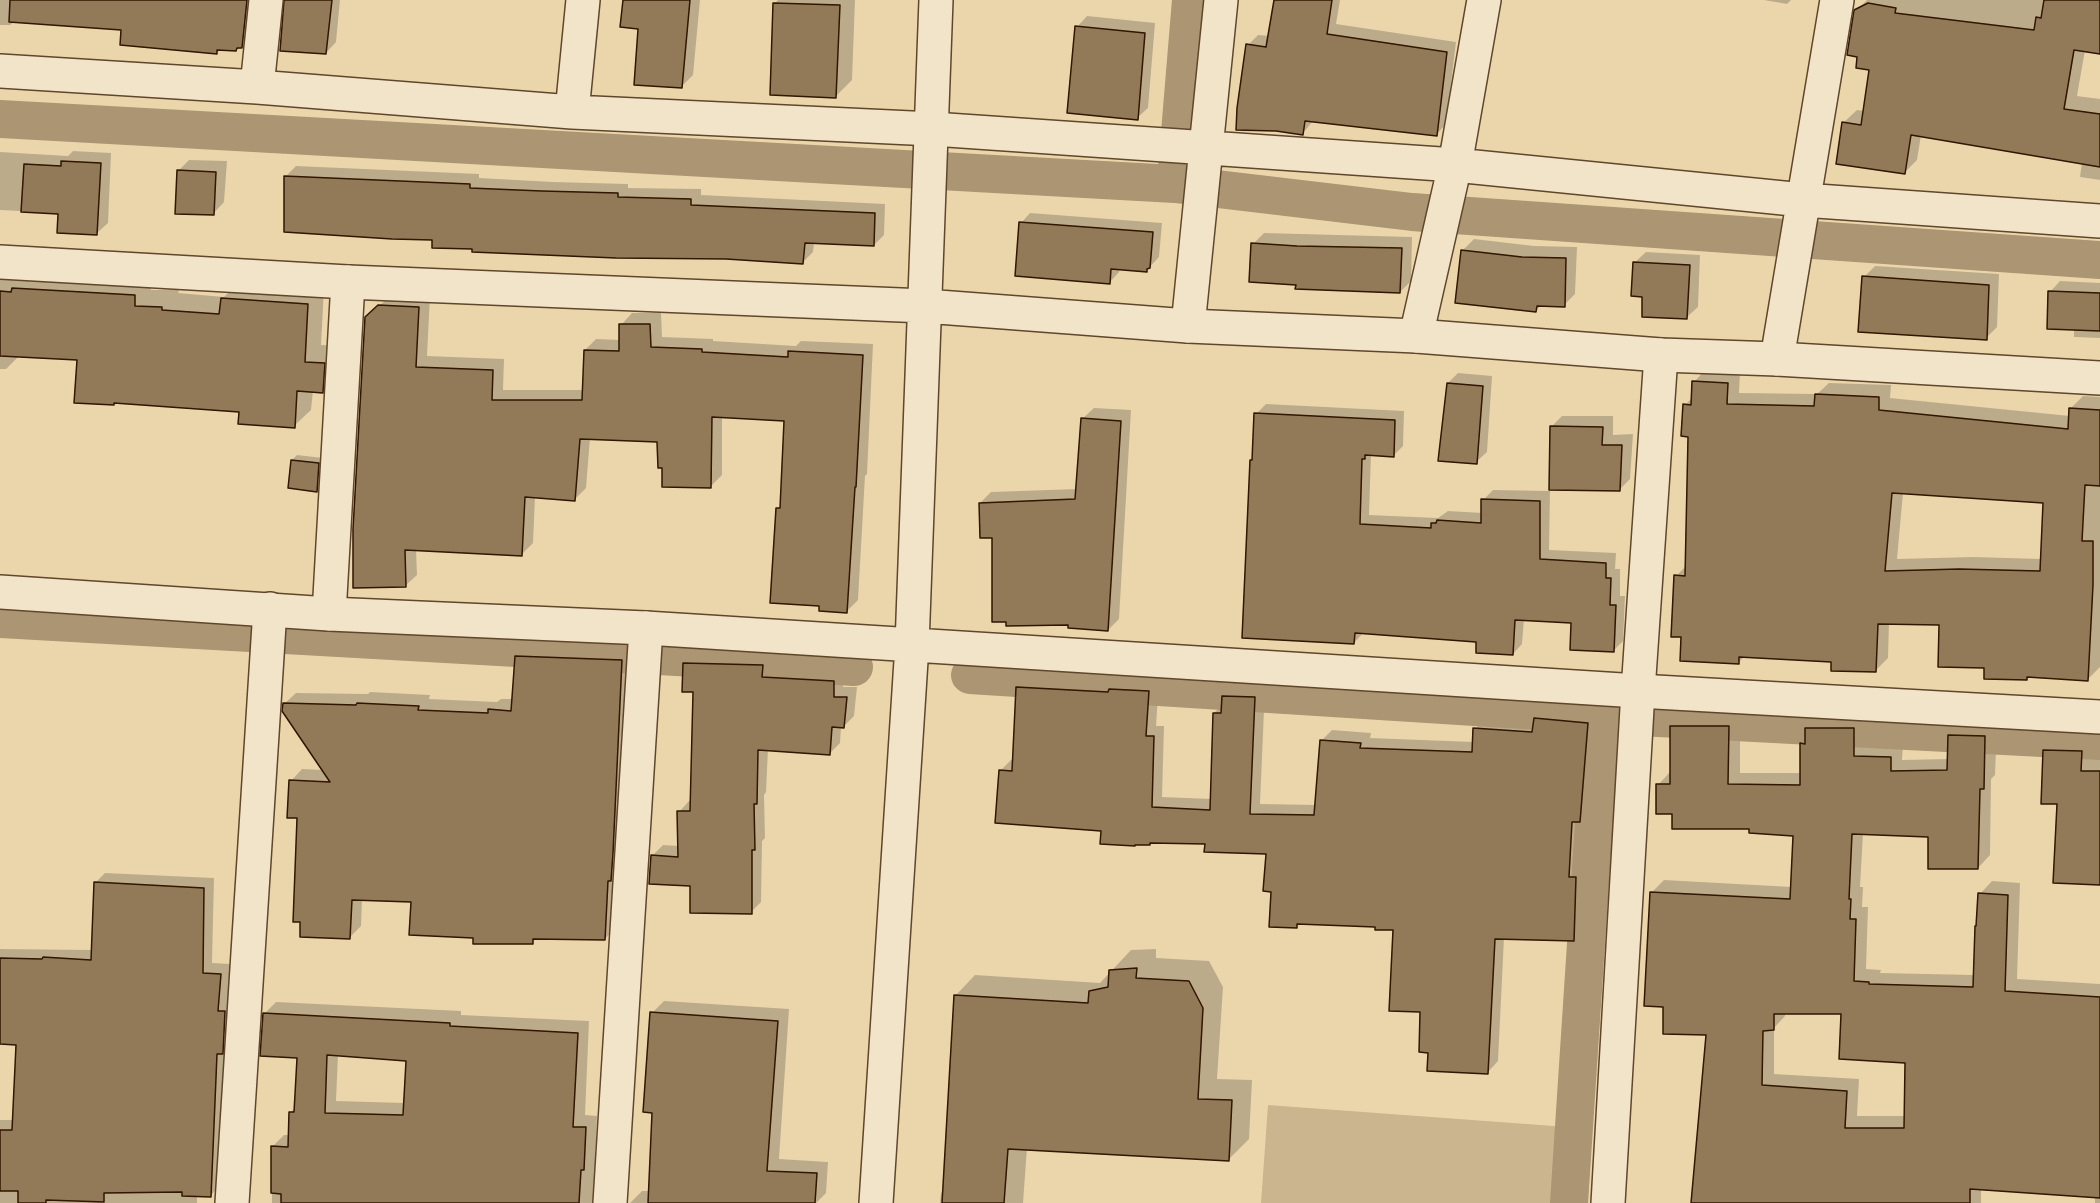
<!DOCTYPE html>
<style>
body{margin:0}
canvas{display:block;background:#ebd6ac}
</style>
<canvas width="2100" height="1203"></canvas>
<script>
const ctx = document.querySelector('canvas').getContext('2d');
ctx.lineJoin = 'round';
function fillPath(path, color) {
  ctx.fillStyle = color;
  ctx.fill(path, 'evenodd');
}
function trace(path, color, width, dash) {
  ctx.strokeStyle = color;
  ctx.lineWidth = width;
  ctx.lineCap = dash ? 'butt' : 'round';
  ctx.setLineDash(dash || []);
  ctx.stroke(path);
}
fillPath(new Path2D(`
 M1268 1105 1581 1128 1575 1203H1261Z`), '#cbb58f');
fillPath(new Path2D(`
 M0 0H258L254 35 242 47 236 50 221 49 216 53 123 29 15 21 10 25H0Z
 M286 0H340L336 42 326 53Z
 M625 0H700L693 75 682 86Z
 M778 0H855L852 80 836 96 775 3Z
 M1275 0H1340L1336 24 1456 42 1446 124 1436 135 1313 121 1303 133 1248 45 1258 35 1270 36Z
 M1764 0H1791L1787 4Z
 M1867 0H2100V52L2085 50 2077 96 2100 99V180L2080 177 2082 162 1921 135 1917 160 1904 173 1843 123 1857 110 1864 111 1870 69 1856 11Z
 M1087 16 1155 23 1148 108 1137 118 1077 27Z
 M73 151 111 153 108 223 97 233 60 213 0 210V152L68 156Z
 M189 160 227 161 224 202 213 214 178 171Z
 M296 166 479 174V178L553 182 628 184V188L701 189V195L885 204 884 235 874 245 814 242 813 252 803 262 473 248 434 238 286 176Z
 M1030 213 1162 223 1159 257 1146 271 1120 269 1119 272 1110 282 1021 223Z
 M1264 233 1412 237 1411 281 1400 292 1297 284 1253 244Z
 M1474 239 1534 246 1577 247 1575 294 1564 305H1541L1536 311 1463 250Z
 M1646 252 1700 255 1698 307 1686 318 1644 296 1634 263Z
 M1875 266 1999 274 1997 327 1986 338 1864 277Z
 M0 273 151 278V290H179L178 293 224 297 239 282 324 288 321 345 341 346 339 374 322 391 313 390 311 410 294 426 240 410 116 402 114 404 78 358 20 355 6 369H0Z
 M2060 281 2100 283V338L2074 337V328L2050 292Z
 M391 295 430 296 427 356 504 359 503 390H583L585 350 596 339 621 340V325L632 313H661L662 337 713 339V341L796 346 801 341 873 344 867 474 865 476 858 600 846 612 821 605 778 509 782 504 786 419 722 416V475L711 486 664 467 659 441 590 438 586 488 575 499 535 497 533 543 522 554 416 549 417 575 405 586 366 318Z
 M1706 369 1740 371 1739 393 1817 394 1829 383 1891 385 1890 398 2070 416V409L2083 396 2100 397V667L2087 680 2029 676 2026 678 1941 624 1889 622 1888 658 1875 671 1833 661 1746 655 1738 663 1683 636 1676 576 1687 565 1690 435 1685 405 1693 397 1694 382ZM1903 493 2045 502 2042 559 1973 557 1897 559Z
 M1458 373 1492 376 1487 452 1476 462 1448 383Z
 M1266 404 1404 411 1403 446 1393 456 1371 454 1369 515 1438 518 1448 511 1483 513V500L1493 490 1550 491 1549 550 1616 553 1615 569H1620V596H1625L1623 641 1613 651 1572 622 1524 619 1522 644 1513 654 1478 641 1364 632 1354 643 1251 460 1254 458 1256 414Z
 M1094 408 1131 410 1119 619 1108 630 1070 624 993 536 980 503 991 492 1077 489 1082 419Z
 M1562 416H1613V435L1633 434 1630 479 1619 490 1551 427Z
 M297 455 323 458 322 485 317 490 292 460Z
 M528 645 633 649 616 927 605 939 537 937 532 943 474 936 412 900 362 899 361 926 349 938 298 816 291 781 302 769 324 770 284 704 296 693 368 694 370 692 430 695 429 699 497 702 501 699H513L517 656Z
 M695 654 772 656V667L844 671 843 687H857L854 716 844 726H841L840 743 830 753 768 749 766 792 764 795 765 838 762 841 761 902 751 912 692 885 652 856 663 845 680 846 679 812 689 801H692L694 691 685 664Z
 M1028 677 1118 682 1121 679 1159 681 1156 726H1164L1162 797 1212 799 1214 713 1223 704V697L1234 686 1265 687 1260 804 1317 805 1321 741 1332 730 1371 733 1370 738 1474 742 1475 729 1485 718 1535 721 1546 708 1598 713 1591 810 1582 819 1578 867H1586L1584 929 1573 940 1504 938 1498 1061 1488 1072 1430 1051 1422 1011 1394 929 1376 925 1301 922 1296 927 1273 890 1267 852 1206 842H1151L1102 830 1000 771 1011 760H1014L1017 687ZM1025 686 1116 691V694L1025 689Z
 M1684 715H1740V773H1802V744L1807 739V729L1819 716 1866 717V744L1903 745 1902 760 1949 759V735L1962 723 1997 724 1995 775 1991 779 1990 855 1978 868 1930 836 1863 833 1860 887H1863L1862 907H1868L1866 969 1881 970 1880 973 1975 975 1980 894 1992 881 2020 883 2017 979 2100 984V1203H2095V1196L1981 1188V1203H1692L1708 1034 1665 1006 1652 892 1664 880 1792 887 1794 834 1674 813 1658 785 1670 772 1671 727ZM1785 1013H1842L1907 1061 1905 1116H1857L1859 1079 1774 1074V1028L1785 1016Z
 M2058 737 2100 738V883L2058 803 2044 750Z
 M105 873 214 878 212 963 230 964 228 1001H235L221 1185 211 1195H197V1203H0V1120H14L18 1043 0 1042V949L93 950 95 883Z
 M1156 949V958L1209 961 1223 987 1217 1079 1252 1080 1249 1139 1229 1159 1027 1148 1023 1203H940L941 1193 944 1190 955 996 975 975 1100 983 1131 950Z
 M664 1001 789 1009 779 1159 828 1162 826 1193 816 1203H630L642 1191H650L654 1112 652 1013Z
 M276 1002 461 1011V1015L589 1021 585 1115 597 1116 594 1189H603L608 1203H272V1147L284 1135H290V1113L296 1107 299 1057 264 1014ZM338 1054 407 1060 405 1103 336 1101Z`), '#0003');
trace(new Path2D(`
 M0 119 1175 184 1412 212 2100 260
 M1176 181 1191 0
 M0 619 854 667
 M970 675 1601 715 2100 741
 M1569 1203 1601 715`), '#ac9572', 38);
const building = new Path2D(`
 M10 0H247L242 48H237L236 51 217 50V54L120 45 121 30 9 22Z
 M284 0H332L326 54 280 51Z
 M623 0H690L682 88 634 85 638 29 620 27Z
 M1274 0H1332L1327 34 1447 52 1437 136 1305 121 1303 135 1276 131 1236 130 1237 108 1246 44 1266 47Z
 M2044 0H2100V54L2074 50 2064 109 2100 114V167L1911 135 1905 174 1836 164 1842 122 1861 125 1869 70 1856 68 1857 57 1847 55 1854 10 1868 3 1896 8 1895 13 2034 30 2036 17 2041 18Z
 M773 3 840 5 836 98 770 95Z
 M1075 26 1145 33 1138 120 1067 113Z
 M61 161 101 163 97 235 57 233 58 214 21 212 24 164 61 166Z
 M177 170 216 172 214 215 175 214Z
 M284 176 470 184V188L542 191 618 193V197L691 199V205L875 213 874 246 805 243 803 264 726 259 616 258 472 252V249L432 248V240L392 239 284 232Z
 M1019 222 1153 232 1150 268 1147 269V272L1111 269 1110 284 1015 276Z
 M1251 243 1297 246 1402 248 1400 293 1295 289 1296 285 1249 282Z
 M1461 250 1522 257 1566 258 1565 307 1537 306 1536 312 1455 303Z
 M1633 262 1690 265 1687 319 1642 317V297L1631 296Z
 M1862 276 1989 285 1987 340 1858 332Z
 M12 288 135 295V306L162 307V310L219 314 221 298 308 304 305 362 325 363 323 393 297 391 295 428 238 424 239 412 114 403V405L74 403 77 360 0 356V291L11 292Z
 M2048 291 2100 293V331L2047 329Z
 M378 305 419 307 416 367 493 370 492 400H582L584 350 619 351V324H650L651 347 702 349V352L788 357V351L863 355 856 487H855L847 613 819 611V606L770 603 776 508H780L784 421 712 417 711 488 662 487V468H658L657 442 580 439 575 501 525 497 522 556 405 550 406 587 353 588V529L365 317Z
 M1692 381 1728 383 1727 404 1814 406 1815 394 1879 397V410L2068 429 2069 408 2100 410V486L2085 485 2082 541H2093V585L2088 681 2027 677V680L1984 679V668L1938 667 1939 625 1878 624 1876 672 1831 671V662L1739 657V664L1680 661 1681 637H1671L1674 575 1685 576 1688 437 1681 436 1683 404 1691 405ZM1892 493 2043 503 2040 571 1959 569 1885 571Z
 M1447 383 1483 386 1477 464 1438 461Z
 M1254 413 1395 420 1394 457 1365 455V459H1362L1360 524 1431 528V523H1436L1437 520 1481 523V499L1540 501V559L1606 563V578H1611L1610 605H1616L1614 652 1570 650 1571 623 1515 620 1513 655 1476 653V642L1355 633 1354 644 1242 638 1250 460H1252Z
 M1081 418 1121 421 1108 631 1068 628V625L1006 626V622H992V538H980L979 503 1075 499Z
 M1550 426 1603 427 1602 445H1622L1620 491 1549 490Z
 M291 460 319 463 317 492 288 488Z
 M515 656 622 660 613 853 611 881H608L605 940 533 939V944H473V938L409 935 411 902 352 900 350 939 300 937V922H293L297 818H287L289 780 330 782 282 711 283 703 356 705 357 703 419 706 418 710 488 713V709L511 711Z
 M683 663 763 665 762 677 834 681V697H847L844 728 832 727 830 755 758 750 757 804H754L755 850H752V914L690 913V886L649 884 651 855 678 857 677 811H690L693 692H682Z
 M1016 687 1108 692 1109 689 1149 691 1146 736H1154L1152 807 1210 810 1213 713H1221L1222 696 1255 697 1250 814 1314 815 1320 740 1361 743 1360 748 1472 752 1473 728 1532 732 1534 718 1588 723 1580 822H1572L1569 877H1576L1574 941 1495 939 1488 1074 1427 1071 1428 1053 1419 1052 1420 1012 1389 1011 1393 930H1375V927L1297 924V928L1269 927 1271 892 1263 891 1266 854 1204 852 1205 844 1150 843V845H1135V846L1100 844 1101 831 995 823 999 770 1012 771Z
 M1670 726H1729L1728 784 1800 785V743L1805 744V728H1854V756L1891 757V771L1947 770 1948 735 1985 736 1984 789H1980L1978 869H1928V837L1852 834 1849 899H1851L1850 919H1856L1854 981 1869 982V984L1973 987 1975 926H1976L1978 893 2008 895 2005 991 2100 997V1198L1970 1189V1203H1691L1706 1035 1663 1034V1007L1644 1006 1650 892 1790 899 1793 836 1749 833V829H1672V814H1656V784H1670ZM1774 1014H1841L1839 1059 1905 1063 1904 1128H1845L1847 1091 1762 1085 1763 1031 1774 1030Z
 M2043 750 2082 751 2081 771H2100V885L2053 883 2057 804H2041Z
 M94 882 204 888 203 973 221 974 218 1011H225L223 1054H217L211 1197 182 1196V1192L104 1193V1202L46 1200V1203H18V1191H0V1130H12L16 1045 0 1044V958L42 959 43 957 91 960Z
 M1137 968 1136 978 1189 981 1203 1008 1198 1099 1232 1100 1229 1161 1008 1149 1004 1203H942L954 995 1088 1003 1089 991 1108 987 1109 970Z
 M650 1012 778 1021 767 1171 817 1173 815 1203H648L652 1113 643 1112Z
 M263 1013 450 1023V1026L578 1033 573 1127H586L584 1170H581L579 1203H281V1194L271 1193V1146L288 1147 289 1112H294L297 1058 260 1056ZM327 1055 406 1061 403 1115 325 1113Z`);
fillPath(building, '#927a59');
trace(building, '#311600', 1.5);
const minor = new Path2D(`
 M0 71 257 87 572 112 933 129 1455 165 1803 200 2100 221
 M257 87 266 0
 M572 112 583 0
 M1188 326 1221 0
 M1416 336 1455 165 1484 0
 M1777 359 1837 0
 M329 614 348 282
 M232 1203 270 609
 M610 1203 646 628
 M1608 1203 1638 691 1661 355`);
const tertiary = new Path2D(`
 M0 262 348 282 925 306 1188 326 1416 336 1661 355 1777 359 2100 378
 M0 592 329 614 646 628 1638 691 2100 717
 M876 1203 912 645 936 0`);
trace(minor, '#60462b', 36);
trace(tertiary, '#60462b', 36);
trace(minor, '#f2e4c9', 33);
trace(tertiary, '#f2e4c9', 33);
</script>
